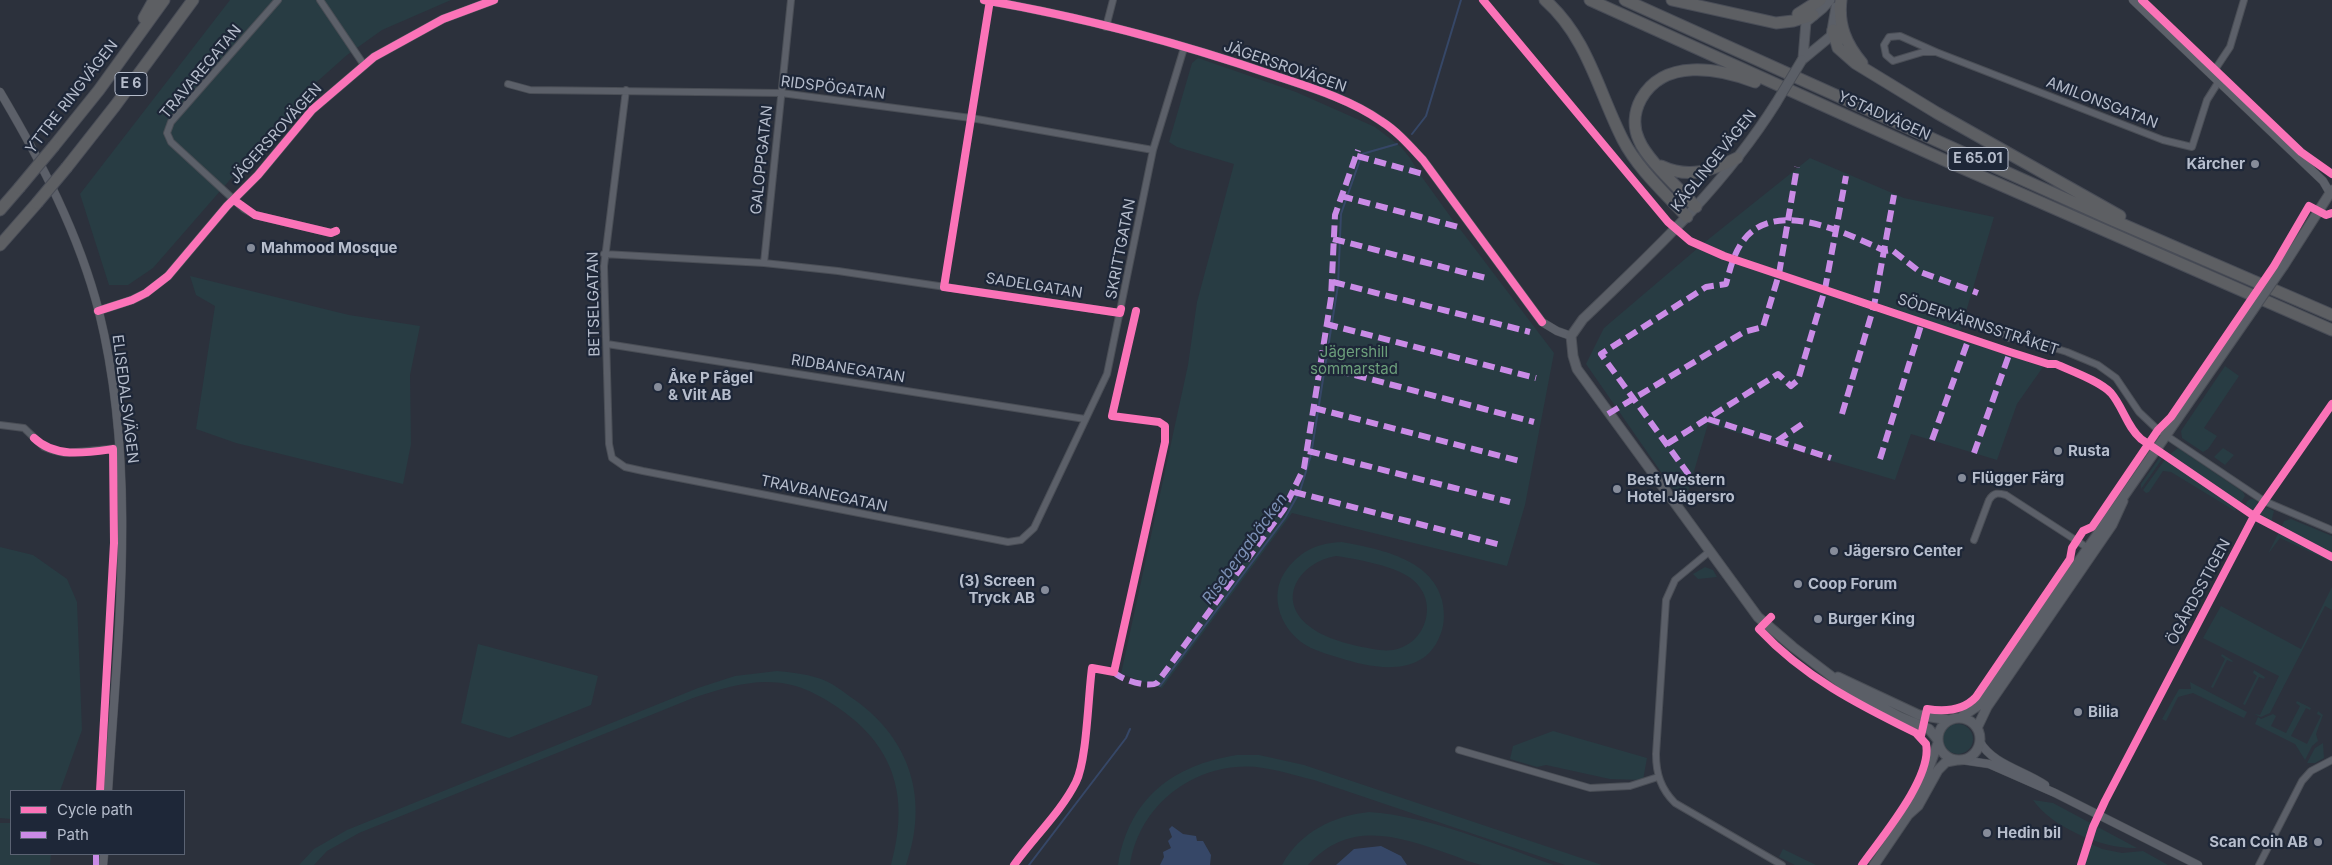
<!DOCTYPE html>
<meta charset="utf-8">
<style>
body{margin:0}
#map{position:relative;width:2332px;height:865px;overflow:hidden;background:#2c313c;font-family:Inter,sans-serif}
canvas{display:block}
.legend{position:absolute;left:10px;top:790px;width:175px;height:65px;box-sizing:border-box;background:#1e2738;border:1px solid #5b6373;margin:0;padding:6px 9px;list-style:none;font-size:15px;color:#b6bdcc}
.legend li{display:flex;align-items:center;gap:10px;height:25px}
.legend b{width:25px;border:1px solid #5b6373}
</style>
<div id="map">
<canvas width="2332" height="865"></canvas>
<ul class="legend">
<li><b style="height:6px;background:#fb73b8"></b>Cycle path</li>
<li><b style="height:6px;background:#ca8be6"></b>Path</li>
</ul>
</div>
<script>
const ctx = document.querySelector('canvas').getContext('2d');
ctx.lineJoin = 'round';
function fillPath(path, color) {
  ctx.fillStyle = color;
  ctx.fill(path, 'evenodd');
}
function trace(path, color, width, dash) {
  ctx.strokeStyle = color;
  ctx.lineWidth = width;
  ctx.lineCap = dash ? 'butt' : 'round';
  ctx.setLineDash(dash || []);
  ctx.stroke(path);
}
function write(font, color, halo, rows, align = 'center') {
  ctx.font = font + ' Inter,sans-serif';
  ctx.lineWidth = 4.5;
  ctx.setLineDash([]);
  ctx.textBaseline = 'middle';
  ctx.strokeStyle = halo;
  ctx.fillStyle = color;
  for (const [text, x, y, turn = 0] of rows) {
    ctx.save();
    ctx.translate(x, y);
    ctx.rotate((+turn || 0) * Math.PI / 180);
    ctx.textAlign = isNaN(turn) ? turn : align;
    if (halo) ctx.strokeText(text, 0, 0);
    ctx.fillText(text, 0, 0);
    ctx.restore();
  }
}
fillPath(new Path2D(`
 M230 0H451L382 30 347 55 310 88 153 268 128 285H109L80 194Z
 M1198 58 1296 92 1375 127 1401 147 1410 158 1419 173 1455 223 1453 226 1460 229 1554 353 1525 505 1507 566 1292 513 1162 688 1121 674 1188 365 1197 302 1234 164 1177 147 1169 142 1192 63Z
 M1810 158 1904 198 1994 217 1960 332 1877 305 1876 311 2043 367 2017 404 1997 460 1911 434 1895 480 1708 424 1684 505 1586 364 1604 328 1705 242Z
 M190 276 349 315 420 326 410 375 411 444 403 484 236 443 196 429 215 306 196 295Z
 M2225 366 2239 376 2204 428 2217 436 2208 449 2203 452 2182 438 2181 431Z
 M2178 448 2243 492 2245 496 2240 504 2169 455Z
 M2223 448 2234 455 2225 465 2214 457Z
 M2160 457 2162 459 2141 489V484Z
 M2166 458 2238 507 2235 511 2171 472 2163 471 2149 492 2146 493 2143 490Z
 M2246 505a6 6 0 1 1 12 0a6 6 0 1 1-12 0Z
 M2264 506 2274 511 2271 522 2259 515Z
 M2291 519 2332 536V555L2281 528 2284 521Z
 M2279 532 2332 559V562L2280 538 2268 554Z
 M1342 542C1378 549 1431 558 1442 600 1445 614 1445 627 1438 640 1420 678 1371 668 1340 658 1330 655 1320 652 1311 648 1282 634 1266 596 1287 569 1302 550 1318 543 1342 542ZM1336 556C1356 559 1391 565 1409 577 1445 601 1423 656 1380 650 1358 647 1326 640 1309 626 1275 599 1300 562 1336 556Z
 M0 547 33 555 67 579 77 602 82 730 60 791H11V819L0 818Z
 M1705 567 1713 570 1717 577 1698 579 1693 574Z
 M2332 587V610L2325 606 2270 713 2261 717 2254 714 2260 715 2279 676 2203 638 2221 606 2301 649Z
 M478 644 598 676 591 705 509 738 461 723Z
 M2222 654 2233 661 2232 662 2227 660 2213 688 2211 687 2225 659 2221 656Z
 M2254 670 2265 677 2264 679 2259 677 2245 705 2243 704 2257 676 2253 673Z
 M777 671C791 672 805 674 818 678 832 682 843 692 855 700 911 740 929 800 906 865H891C909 800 897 749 840 709 817 693 795 682 767 682 741 682 717 690 693 698L359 833 327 851 314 865H299L314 849 347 830 698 688 735 676Z
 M2190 682 2247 712 2244 718 2193 693 2178 697 2166 721 2162 719 2179 689H2191Z
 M2297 701 2311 708 2310 710 2306 708 2291 736 2307 744 2321 716 2317 714 2318 711 2323 715 2316 734 2318 741 2312 746 2305 760 2295 744 2255 724 2258 717 2261 719 2273 714 2276 716 2271 726 2286 733 2300 706 2296 703Z
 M1943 739a15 15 0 1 1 30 0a15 15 0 1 1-30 0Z
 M1553 731 1647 758 1643 780 1610 779 1546 765 1537 767 1510 759 1513 746Z
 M2323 743 2324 758 2315 763H2307L2315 748Z
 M1237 755H1259L1304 765 1602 865H1565L1314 780C1289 774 1262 764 1236 767 1182 772 1138 812 1130 865H1118C1129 798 1173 765 1237 755Z
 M2033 800 2053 803 2137 848C2105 850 2051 827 2033 800Z
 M1369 812C1429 816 1497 845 1554 865 1532 865 1503 865 1482 865 1471 863 1459 857 1449 854 1399 836 1349 819 1308 865H1282C1300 832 1333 816 1369 812Z
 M0 823H11V854H51L50 865H0Z
 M2091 844 2102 849 2122 853 2143 851 2168 865H2084Z
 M1783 849 1816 865H1795L1779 857Z`), '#283c43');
fillPath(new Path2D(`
 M1172 826 1183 834 1196 836 1197 841H1203L1211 855 1210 865H1160L1164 857 1163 852 1171 848 1168 841 1172 837 1169 829Z
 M1381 846 1401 856 1407 865H1336L1354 849Z`), '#364767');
trace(new Path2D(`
 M1412 134 1426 116 1461 0
 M1160 686 1285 518 1300 491 1311 455 1338 285 1341 214 1362 154 1397 144
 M1029 865 1126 738 1130 729`), '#364767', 2);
const minor = new Path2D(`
 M278 0 171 122 167 133 171 142 244 209 255 215 331 233 336 231
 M320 0 364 65
 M1106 27 1113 0
 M1936 52H1923L1893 61 1886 55 1884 45 1889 37 1900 36 1936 52 2163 140 2192 147 2207 100 2219 81
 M2212 74 2230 47 2244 0
 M508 84 530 90 781 93 971 118 1153 150
 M626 90 604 266 609 444 612 458 625 467 643 471 1008 542 1021 540 1034 528 1107 374 1153 150 1184 48
 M604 254 764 263 838 271 1120 313
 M764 263 791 0
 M1998 329 2009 338 2025 339 2067 352 2098 365 2116 378 2139 412 2158 430 2264 501 2332 530
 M607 344 1085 419
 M0 425 24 428 44 447 52 450 65 453 119 448
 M1974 540 1989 500C1994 492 1998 493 2006 495L2091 550
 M1710 551 1675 580 1666 600 1656 754C1656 774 1661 789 1675 803L1782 865
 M1459 750 1590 788 1630 786 1658 777
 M2259 865 2302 781 2311 771 2332 760`);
const tertiary = new Path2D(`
 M984 0C1082 17 1180 43 1273 75 1309 87 1350 99 1381 121 1397 131 1410 146 1423 160L1542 322 1557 331 1571 336
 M2133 0 2323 181 2330 193
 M0 92C41 161 79 234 99 312 138 469 118 633 108 791
 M98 311 132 300 146 293 168 276 227 206 258 175 312 110 374 57 443 19 494 0
 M1980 742C1992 764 2025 771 2045 785
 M1962 760 1989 764 2055 793 2198 865
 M103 865 104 854`);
const secondary = new Path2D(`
 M1803 58 1806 22 1823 8 1830 0
 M1802 60 1831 36 1836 7
 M1776 103C1724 186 1653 252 1583 319L1571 336 1573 356 1577 369 1758 617 1793 647 1848 689 1900 717 1929 729 1937 739
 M2284 265 2332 190
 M1838 677 1919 715 1949 720
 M1938 739a21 21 0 1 1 42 0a21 21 0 1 1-42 0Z
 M1960 718 1979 705 2248 317
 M1977 728 1987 707 2112 525 2123 501
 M1909 812 1924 781 1938 743
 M1874 865 1908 815 1918 806 1938 770 1946 762 1957 760`);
const motorway = new Path2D(`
 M1545 0C1588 38 1598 91 1623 140 1638 169 1665 193 1687 217
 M1590 0 1953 164 2332 330
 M1625 0 2108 218 2332 315
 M1672 0 1776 23 1793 21 1813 15
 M1841 0C1838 25 1846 44 1862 63
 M1798 14 1820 0
 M144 18 154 0
 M1833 30 1838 48 1855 63 1937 113 2120 216
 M54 146 99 90 164 0
 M1661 166C1689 179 1711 171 1737 158
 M67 167 115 106 193 0
 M1696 207C1681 190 1647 160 1639 140 1633 127 1634 112 1641 99 1664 58 1718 68 1755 82
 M0 210 19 188
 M0 245 37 203`);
trace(minor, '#4a4e56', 8);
trace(tertiary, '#4a4e56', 9);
trace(secondary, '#4a4e56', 11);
trace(motorway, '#494d57', 13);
trace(minor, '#5c6069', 6);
trace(tertiary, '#5c6069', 8);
trace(secondary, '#5b5f67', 9);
trace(motorway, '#5d5f63', 11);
const secondaryBridge = new Path2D(`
 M1776 103 1802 60
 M2248 317 2284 265`);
const motorwayBridge = new Path2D(`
 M19 188 54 146
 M37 203 67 167`);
trace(secondaryBridge, '#4a4e56', 11, []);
trace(motorwayBridge, '#494d57', 13, []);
trace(secondaryBridge, '#5b5f67', 9);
trace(motorwayBridge, '#5d5f63', 11);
trace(new Path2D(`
 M1357 156 1423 174
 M1341 196 1462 228
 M1333 239 1490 279
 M1333 282 1530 332
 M1326 324 1536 378
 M1320 366 1534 422
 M1314 408 1520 461
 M1608 414 1744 332 1763 327 1779 274 1797 167
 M1842 414 1874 306 1894 195
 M1708 419 1831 458
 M1932 440 1969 338
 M1777 441 1807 421
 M1667 444 1778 374 1791 386 1798 380 1825 289 1846 176
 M1308 451 1510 502
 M1974 453 2010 352
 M1880 459 1922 322
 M1689 475 1601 354 1706 287 1726 284C1730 269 1734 253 1743 241 1775 197 1848 234 1885 251L1892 250 1920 272 1978 293
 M1294 492 1501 545
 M1114 672C1121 680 1148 688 1157 683L1284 509 1304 468 1331 298 1335 215 1358 150
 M96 865V854`), '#ca8be6', 6, [12, 6]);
trace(new Path2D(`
 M984 0C1082 17 1180 43 1273 75 1309 87 1350 99 1381 121 1397 131 1410 146 1423 160L1542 322
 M990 0 944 287 1120 313 1121 309
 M1483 0 1668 222 1690 241 1724 256 2010 352 2048 364H2056C2071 371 2100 381 2111 393 2123 407 2127 427 2141 439L2254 516 2332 557
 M2142 0 2301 152 2332 174
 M234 200 255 215 331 233 336 231
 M98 311 132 300 146 293 168 276 227 206 258 175 312 110 374 57 443 19 494 0
 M34 438C55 458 85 453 113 449L114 543 100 791
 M1771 617 1759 629C1804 677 1857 704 1916 733L1926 744C1933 777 1881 838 1862 865
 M1921 736 1927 709C1945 712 1963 711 1976 697L2070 559 2072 548 2083 531 2092 527 2158 430 2171 417 2274 266 2309 206 2326 215 2332 213
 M1014 865C1034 837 1061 812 1076 782 1087 760 1088 696 1092 668L1114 672 1165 442V426L1159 422 1112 416 1136 311
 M2081 865 2093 827 2105 801 2254 516 2332 404`), '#fb73b8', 8);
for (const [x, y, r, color] of [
 [2255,164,5,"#868c9a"],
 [251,248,5,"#868c9a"],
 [658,387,5,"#868c9a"],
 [2058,451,5,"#868c9a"],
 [1962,478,5,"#868c9a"],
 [1617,489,5,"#868c9a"],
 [1834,551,5,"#868c9a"],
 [1798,584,5,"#868c9a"],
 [1045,590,5,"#868c9a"],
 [1818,619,5,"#868c9a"],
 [2078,712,5,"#868c9a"],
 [1987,833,5,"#868c9a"],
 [2318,842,5,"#868c9a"]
]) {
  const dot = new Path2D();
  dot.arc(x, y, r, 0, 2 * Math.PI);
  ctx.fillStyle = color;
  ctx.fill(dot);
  trace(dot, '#1e2738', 2);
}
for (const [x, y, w] of [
 [131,84,32],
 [1978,159,60]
]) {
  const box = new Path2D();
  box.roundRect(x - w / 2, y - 11.5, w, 23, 4);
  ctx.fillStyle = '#1e2738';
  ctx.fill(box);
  trace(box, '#b6bdcc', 1);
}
write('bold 14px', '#b6bdcc', null, [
 ["E 6",131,84],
 ["E 65.01",1978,159]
]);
write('15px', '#b6bdcc', '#1e2738', [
 ["JÄGERSROVÄGEN",1285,67,19],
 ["TRAVAREGATAN",201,72,-50],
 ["RIDSPÖGATAN",833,88,7],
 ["YTTRE RINGVÄGEN",72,97,-52],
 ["AMILONSGATAN",2102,103,21],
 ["YSTADVÄGEN",1884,116,24],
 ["JÄGERSROVÄGEN",276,134,-48],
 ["GALOPPGATAN",762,160,-84],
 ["KÄGLINGEVÄGEN",1714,161,-51],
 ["SKRITTGATAN",1121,249,-79],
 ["SADELGATAN",1034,286,9],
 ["BETSELGATAN",594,304,-91],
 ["SÖDERVÄRNSSTRÅKET",1978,325,18],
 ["RIDBANEGATAN",848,369,9],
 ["ELISEDALSVÄGEN",125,399,83],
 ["TRAVBANEGATAN",824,494,12],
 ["ÖGÅRDSSTIGEN",2199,592,-62]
]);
write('bold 15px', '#b6bdcc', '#1e2738', [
 ["Kärcher",2245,164,"right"],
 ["Mahmood Mosque",261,248],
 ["Åke P Fågel",668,378],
 ["& Vilt AB",668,395],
 ["Rusta",2068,451],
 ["Flügger Färg",1972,478],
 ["Best Western",1627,480],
 ["Hotel Jägersro",1627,497],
 ["Jägersro Center",1844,551],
 ["(3) Screen",1035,581,"right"],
 ["Tryck AB",1035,598,"right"],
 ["Coop Forum",1808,584],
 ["Burger King",1828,619],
 ["Bilia",2088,712],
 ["Hedin bil",1997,833],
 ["Scan Coin AB",2308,842,"right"]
], 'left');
write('15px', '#6c9f7b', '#1e2738', [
 ["Jägershill",1354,352],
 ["sommarstad",1354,369]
]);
write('italic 16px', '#7c90b5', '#1e2738', [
 ["Risebergabäcken",1245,549,-54]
]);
</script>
